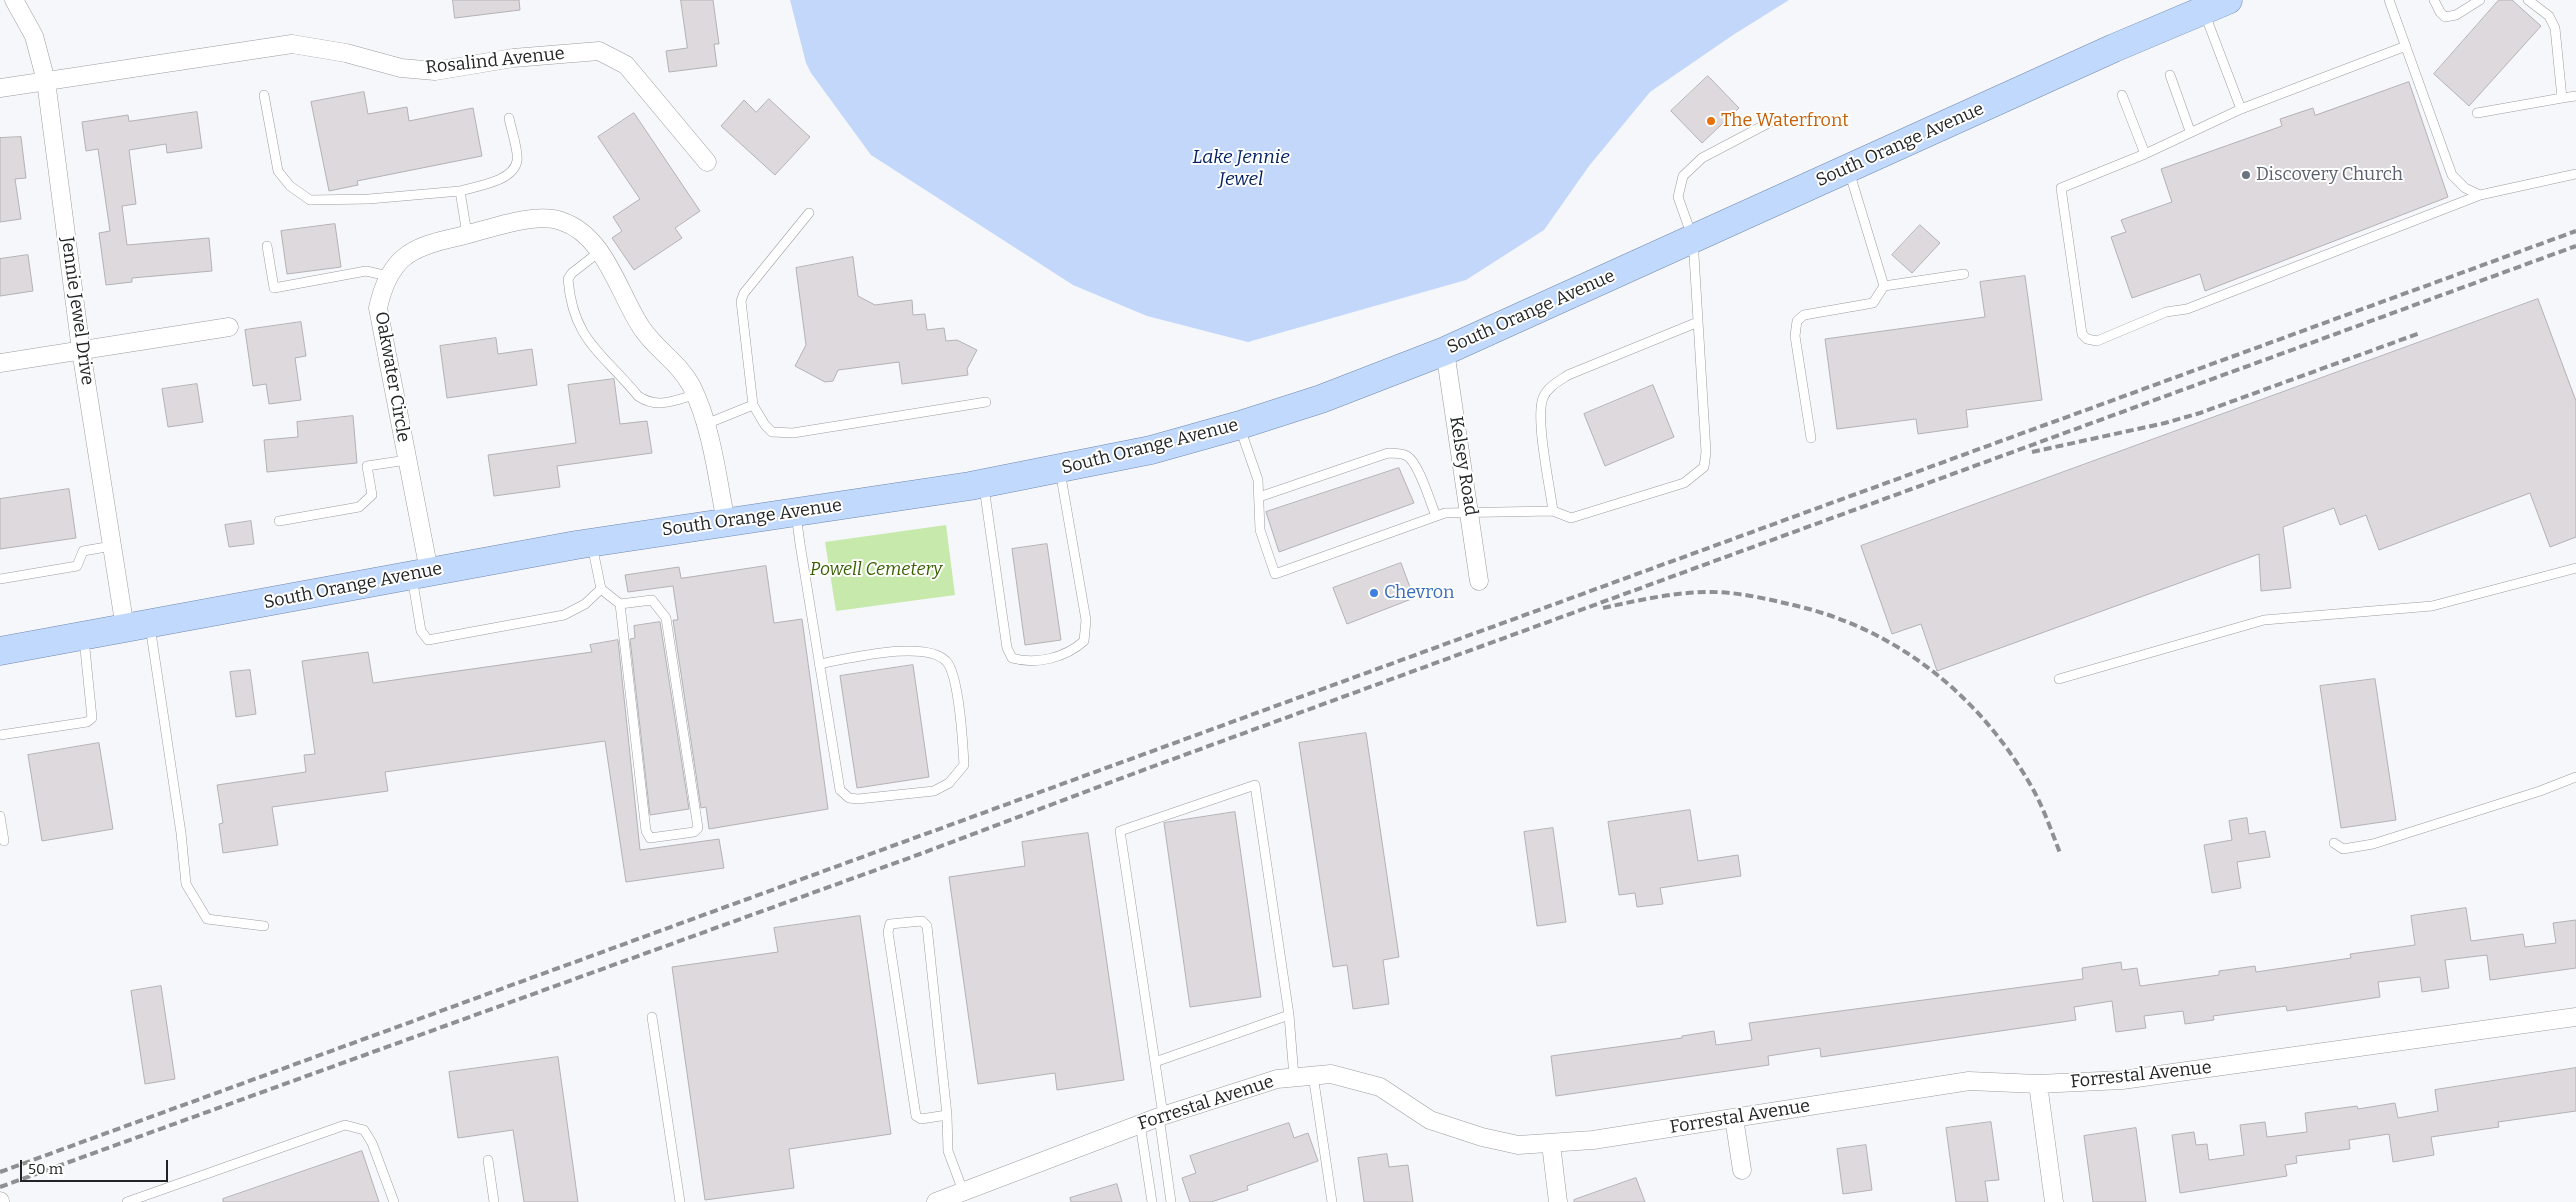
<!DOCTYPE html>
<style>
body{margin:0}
#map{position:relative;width:2576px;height:1202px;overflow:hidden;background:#f6f7fa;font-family:Bitter,serif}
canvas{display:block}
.scale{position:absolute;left:20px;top:1160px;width:148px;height:22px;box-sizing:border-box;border:2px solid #222324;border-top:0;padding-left:6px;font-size:15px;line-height:18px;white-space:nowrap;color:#222324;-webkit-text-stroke:4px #fff;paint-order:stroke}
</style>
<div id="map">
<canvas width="2576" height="1202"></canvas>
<div class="scale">50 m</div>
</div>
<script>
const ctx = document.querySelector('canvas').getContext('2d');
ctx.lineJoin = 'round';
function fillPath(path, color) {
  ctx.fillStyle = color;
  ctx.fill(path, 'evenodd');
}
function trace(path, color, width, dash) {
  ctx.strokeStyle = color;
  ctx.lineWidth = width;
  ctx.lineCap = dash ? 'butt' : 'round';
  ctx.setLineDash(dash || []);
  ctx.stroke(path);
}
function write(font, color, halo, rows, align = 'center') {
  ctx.font = font + ' Bitter,serif';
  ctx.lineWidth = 4;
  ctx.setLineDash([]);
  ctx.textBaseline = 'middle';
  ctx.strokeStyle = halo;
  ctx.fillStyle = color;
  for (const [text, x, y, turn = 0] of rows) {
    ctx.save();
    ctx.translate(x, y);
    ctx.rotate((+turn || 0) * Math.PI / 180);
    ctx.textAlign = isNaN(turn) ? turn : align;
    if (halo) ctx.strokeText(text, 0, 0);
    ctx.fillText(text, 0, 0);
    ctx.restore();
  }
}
fillPath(new Path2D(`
 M946 525 955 595 836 611 825 542Z`), '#c8e9ac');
fillPath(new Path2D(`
 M790 0H1789L1733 35 1650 92 1589 166 1544 230 1466 280 1248 342 1147 316 1073 285 871 155 811 73 806 63Z`), '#c3d7fb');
const building = new Path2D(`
 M453 0H519L520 10 455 18Z
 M681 0H713L719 44H714L717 66 669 72 666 51 687 48Z
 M2499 0H2512L2541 26 2469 106 2434 74Z
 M1708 76 1739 108 1702 143 1671 111Z
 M2409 82 2448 197 2205 291 2200 274 2132 298 2111 237 2126 232 2121 220 2172 202 2161 169 2282 126 2280 119 2313 108 2315 115Z
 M364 92 368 114 407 107 409 121 473 108 482 156 357 181 358 185 329 191 311 102Z
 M769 99 810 137 775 175 721 126 744 100 756 112Z
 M197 112 202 148 167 153 166 144 129 150 136 204 122 206 127 245 209 238 212 271 132 278V282L106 285 99 233 110 231 98 149 86 151 82 122 128 115 129 121Z
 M634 113 700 211 675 228 682 238 634 270 612 238 622 231 613 217 640 199 598 137Z
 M21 137 26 178 15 179 21 219 0 222V138Z
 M335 224 341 267 287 274 281 231Z
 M1920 225 1940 243 1912 273 1892 255Z
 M28 255 33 291 0 296V259Z
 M853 257 858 296 875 305 912 300 913 315 925 314 927 330 944 328 946 341 957 340 977 350 967 369 968 375 902 384 899 362 838 370 833 381 825 382 795 366 806 345 796 268Z
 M2025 276 2042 400 1966 410 1968 427 1918 434 1916 419 1837 429 1825 339 1985 317 1980 282Z
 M2538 299 2576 401V537L2550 547 2530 493 2379 550 2366 515 2340 525 2334 508 2283 527 2291 588 2261 591 2259 554 1937 671 1921 624 1892 634 1861 546Z
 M301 322 306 356 295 358 301 400 269 404 266 384 253 386 245 330Z
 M496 338 498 354 532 349 537 385 447 398 440 346Z
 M614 379 620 424 647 421 652 453 557 466 560 487 494 496 488 455 576 443 568 385Z
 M197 384 203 422 168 427 162 389Z
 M1653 385 1674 437 1605 466 1584 414Z
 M353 416 357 463 267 472 264 440 298 437 297 422Z
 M1399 468 1414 503 1279 552 1266 512Z
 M69 489 76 538 0 549V499Z
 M251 521 254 544 229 547 225 525Z
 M1047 544 1061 640 1025 645 1012 549Z
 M1401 563 1414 598 1347 624 1333 588Z
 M766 566 774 623 802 619 828 809 709 829 706 807 701 808 673 620H678L673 586 628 592 625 575 679 567 681 578Z
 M660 622 689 809 650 815 630 639 635 638 634 626Z
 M618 640 640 850 719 839 724 868 626 882 605 741 385 772 388 791 272 807 278 845 223 853 219 824 223 823 217 785 306 772 304 755 315 754 302 661 368 652 373 683 592 652 590 645Z
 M913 665 929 777 857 788 840 676Z
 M250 670 256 714 236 717 230 672Z
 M2375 679 2396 820 2341 828 2320 686Z
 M1366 733 1399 957 1383 960 1389 1004 1353 1009 1347 965 1333 967 1299 743Z
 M99 743 113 829 42 841 28 755Z
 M1690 810 1698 861 1738 855 1741 876 1660 888 1663 904 1637 907 1635 893 1619 895 1608 822Z
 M1235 812 1261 997 1190 1007 1164 823Z
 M2247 818 2249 834 2265 831 2270 857 2237 862 2241 888 2212 893 2204 845 2232 840 2229 821Z
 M1553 828 1566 922 1537 926 1524 832Z
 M1088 833 1124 1080 1057 1090 1055 1073 978 1084 949 877 1025 866 1022 842Z
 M2466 908 2471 941 2523 934 2525 947 2556 943 2553 923 2576 920V968L2490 980 2487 955 2445 960 2449 988 2422 992 2420 977 2378 982 2380 997 2287 1011 2286 1006 2213 1016 2214 1020 2185 1024 2183 1011 2144 1016 2146 1028 2116 1032 2112 1001 2074 1007 2076 1020 1821 1057 1820 1048 1768 1056 1769 1065 1556 1096 1551 1056 1682 1038V1036L1714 1031 1716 1045 1752 1040 1749 1023 2083 979 2082 968 2121 962 2122 970 2137 968 2140 986 2219 975V971L2255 966 2256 972 2351 958 2350 954 2415 945 2411 916Z
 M860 916 891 1134 789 1149 794 1188 705 1200 672 967 778 952 774 928Z
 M161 986 175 1079 145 1084 131 991Z
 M558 1057 578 1202H524L513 1130 458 1138 449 1072Z
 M2576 1068V1111L2498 1122 2499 1127 2431 1137 2434 1155 2393 1162 2389 1134 2349 1140 2350 1149 2296 1156 2297 1163 2285 1165 2287 1176 2180 1193 2172 1135 2194 1132 2196 1145 2207 1144 2209 1160 2244 1155 2240 1125 2265 1122 2267 1137 2307 1132 2305 1113 2357 1106 2358 1109 2395 1103 2398 1118 2438 1111 2435 1090Z
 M1991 1122 1999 1180 1985 1181 1988 1202H1956L1946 1128Z
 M1289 1123 1294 1138 1308 1133 1318 1161 1247 1186 1248 1190 1211 1202H1190L1182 1178 1196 1173 1190 1156Z
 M2136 1128 2146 1202H2093L2084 1136Z
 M1866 1145 1872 1190 1843 1194 1837 1149Z
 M362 1151 379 1202H223V1199Z
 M1387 1154 1389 1167 1408 1165 1413 1202H1364L1358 1158Z
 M1636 1178 1645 1202H1574V1200Z
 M1117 1184 1122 1202H1071L1070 1198Z`);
fillPath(building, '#ddd9dc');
trace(building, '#b4b1b4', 1);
const lane = new Path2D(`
 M2389 0 2452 175 2465 188 2480 195 2576 174
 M2434 0 2440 12 2445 17 2456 15 2480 0
 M2528 0 2549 16 2555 28 2562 98 2576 96
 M2204 12 2241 109 2145 154 2061 188 2082 334 2087 339 2097 341 2166 312 2187 309 2480 195
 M2170 75 2190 131
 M264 95 278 171 290 186 310 200 369 199 460 191 467 234
 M2122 95 2145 154
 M2241 109 2406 46
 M2477 113 2562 98
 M1849 171 1884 286 1964 274
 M460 191C476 186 513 182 517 161 519 152 511 129 509 118
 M809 213 744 293 741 301 753 405 765 425 772 432 793 433 986 402
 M267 246 274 288 366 271 388 276
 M599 252 572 273 568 279C573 341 603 353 638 396 657 409 673 401 694 395
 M706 424 753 405
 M1240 428 1258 480 1260 530 1275 574 1445 513 1553 511 1571 518 1684 483 1704 467 1706 452 1693 239 1678 197 1683 176 1702 158 1776 119
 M1811 438 1795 336 1797 321 1804 315 1873 303 1884 286
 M984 487 1007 648 1012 658C1036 665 1065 658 1084 641L1086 620 1060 471
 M1259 497 1388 453C1394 453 1402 453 1407 456 1419 463 1430 502 1436 516
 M1553 511C1550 487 1535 418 1543 398 1547 387 1559 381 1568 375L1698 322
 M796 514 800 544 840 790 849 798 858 799 934 791 949 783 964 765C963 745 959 674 946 661 925 639 848 659 819 664
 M279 521 359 507 372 495 367 466 407 460
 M592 545 601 589 620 604 646 831 650 838 694 832 698 828 666 618 652 600 620 604
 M412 577 421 631 428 640 564 615 585 604 601 589
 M0 579 77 566 83 551 112 546
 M150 626 181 833 186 884 207 919 264 926
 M2059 679 2264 620 2432 606 2576 568
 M0 735 87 722 92 718 84 639
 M0 816 4 841
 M2334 843 2343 849 2373 844 2540 791 2576 777
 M652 1017 680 1202
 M1155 1062 1289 1015
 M1313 1075 1332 1202
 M947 1115 921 1119 916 1116 888 932 890 924 922 921 927 926 947 1115 948 1151 963 1191
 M1163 1115 1120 831 1255 785 1289 1015 1294 1077
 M1159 1117 1171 1202
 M1140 1124 1152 1202
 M488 1160 494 1202
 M127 1202 345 1125 364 1130 372 1143 394 1202`);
const street = new Path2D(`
 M14 0 34 36 46 81 81 350 125 628
 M0 88 292 44 346 53 401 68 435 71 513 58 599 51 626 65 707 162
 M1445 351 1479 581
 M0 363 229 327
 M429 571 378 308C389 258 410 247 457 237 485 231 533 211 561 221 605 235 618 292 641 327 655 349 679 362 692 387 712 428 717 477 726 522
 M2038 1084 2054 1202
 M1734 1118 1742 1170
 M1551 1144 1558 1202
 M0 1201V1202
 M936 1202 1159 1117 1277 1079 1331 1074 1380 1087 1430 1120 1482 1137 1518 1145 1593 1140 1969 1081 2038 1084 2122 1080 2576 1017`);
const primary = new Path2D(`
 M0 651 576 545 970 486 1151 450 1240 425 1321 399 1445 351 2114 48 2228 0`);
trace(lane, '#9c9da1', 10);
trace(street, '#9c9da1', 19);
trace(primary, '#6e88af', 29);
trace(lane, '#fff', 9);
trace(street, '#fff', 18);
trace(primary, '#c1d9fc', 28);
trace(new Path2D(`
 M2032 452 2165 423 2200 413 2420 333
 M1603 608C1639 600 1675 592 1711 592 1739 592 1767 599 1793 605 1895 628 1978 694 2030 784 2043 806 2051 830 2060 853
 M0 1172 2576 231
 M0 1187 920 854 1154 766 2576 246`), '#8e8f91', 4, [8, 4]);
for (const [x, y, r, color] of [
 [1711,121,5,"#e8710a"],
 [2246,175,5,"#6b7280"],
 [1374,593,5,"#3f7fe0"]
]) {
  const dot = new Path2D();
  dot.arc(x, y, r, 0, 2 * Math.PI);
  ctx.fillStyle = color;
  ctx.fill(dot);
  trace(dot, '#fff', 2);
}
write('18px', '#222324', '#fff', [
 ["Rosalind Avenue",495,61,-6],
 ["South Orange Avenue",1900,145,-24],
 ["Jennie Jewel Drive",77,311,82],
 ["South Orange Avenue",1531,312,-24],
 ["Oakwater Circle",392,377,80],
 ["South Orange Avenue",1150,447,-14],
 ["Kelsey Road",1463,466,81],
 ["South Orange Avenue",752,518,-8],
 ["South Orange Avenue",353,586,-11],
 ["Forrestal Avenue",2141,1075,-6],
 ["Forrestal Avenue",1206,1103,-18],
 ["Forrestal Avenue",1740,1117,-9]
]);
write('18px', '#c56008', '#fff', [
 ["The Waterfront",1721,121]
], 'left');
write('18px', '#5b616d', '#fff', [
 ["Discovery Church",2256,175]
], 'left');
write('italic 18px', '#396000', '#fff', [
 ["Powell Cemetery",876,570]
]);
write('18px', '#366cbe', '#fff', [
 ["Chevron",1384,593]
], 'left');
write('italic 19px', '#052264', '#fff', [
 ["Lake Jennie",1241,158],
 ["Jewel",1241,180]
]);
</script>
